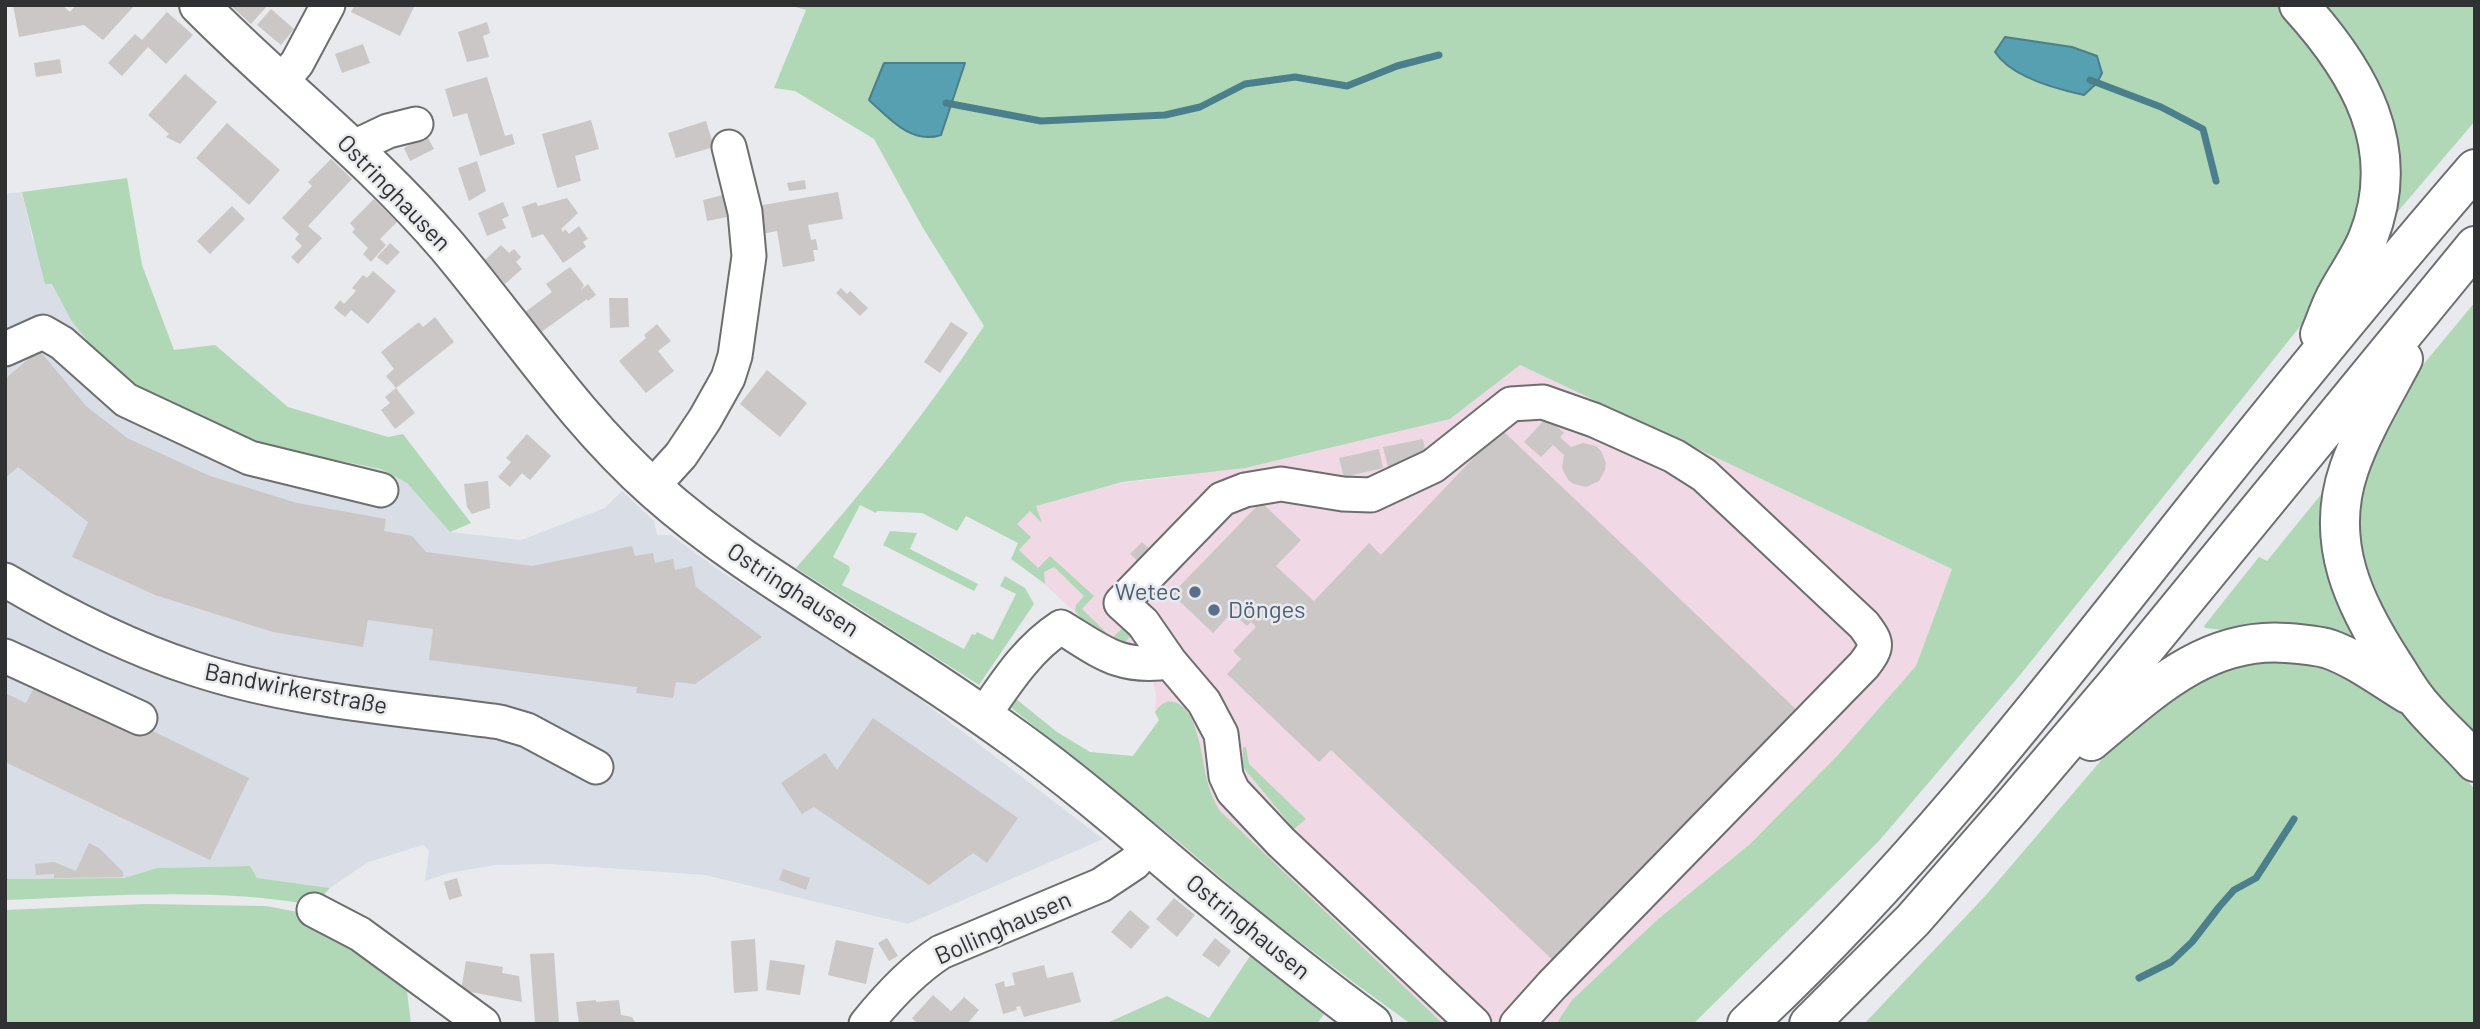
<!DOCTYPE html>
<meta charset="utf-8">
<style>
body{margin:0}
#map{position:relative;width:2480px;height:1029px;overflow:hidden;background:#e9eaed;font-family:Barlow,sans-serif}
canvas{display:block}
.frame{position:absolute;inset:0;border:7px solid #303132;pointer-events:none}
</style>
<div id="map">
<canvas width="2480" height="1029"></canvas>
<div class="frame"></div>
</div>
<script>
const ctx = document.querySelector('canvas').getContext('2d');
ctx.lineJoin = 'round';
function fillPath(path, color) {
  ctx.fillStyle = color;
  ctx.fill(path, 'evenodd');
}
function trace(path, color, width, dash) {
  ctx.strokeStyle = color;
  ctx.lineWidth = width;
  ctx.lineCap = dash ? 'butt' : 'round';
  ctx.setLineDash(dash || []);
  ctx.stroke(path);
}
function write(font, color, halo, rows, align = 'center') {
  ctx.font = font + ' Barlow,sans-serif';
  ctx.lineWidth = 5;
  ctx.setLineDash([]);
  ctx.textBaseline = 'middle';
  ctx.strokeStyle = halo;
  ctx.fillStyle = color;
  for (const [text, x, y, turn = 0] of rows) {
    ctx.save();
    ctx.translate(x, y);
    ctx.rotate((+turn || 0) * Math.PI / 180);
    ctx.textAlign = isNaN(turn) ? turn : align;
    if (halo) ctx.strokeText(text, 0, 0);
    ctx.fillText(text, 0, 0);
    ctx.restore();
  }
}
fillPath(new Path2D(`
 M1520 365 1952 569 1916 666 1838 755 1750 844 1657 920 1572 1000 1556 1024H1411L1263 914 1110 787 1159 720 1155 712 1156 694 1152 676 1121 646 1081 618 1014 556 1022 541 1002 515 1111 484 1175 477 1450 419Z`), '#f0d9e5');
fillPath(new Path2D(`
 M22 192 32 237 52 283 71 320 252 440 286 450 381 469 407 483 450 532 521 540 605 508 622 491 654 521 657 535H671L720 571 904 687 1103 839 908 924 705 875 549 864 495 865 449 873 425 881 429 851 423 845 368 862 330 888 257 878 249 866 157 868 124 878 5 879V194Z`), '#d8dde6');
fillPath(new Path2D(`
 M789 5H2285L2306 28 2364 134V209L2326 291 2298 329 2020 675 1879 841 1693 1024H1556L1572 1000 1657 920 1750 844 1838 755 1916 666 1952 569 1520 365 1450 419 1245 468 1122 482 1036 506 1042 523 1030 511 1017 524 1031 537 1019 550 1038 568 1050 556 1094 596 1082 609 1112 638 1125 626 1133 634 1121 646C1104 639 1087 625 1075 611L1076 605 1084 596 1054 567 1044 572 1045 584 1011 559 1018 543 966 516 957 531 922 513 877 511 876 513 860 505 833 557 849 566 850 570 842 585 964 649 972 634 975 635 977 632 993 640 1016 594 1000 586 1005 576 1025 588 1034 604 979 685 796 568C864 491 927 412 984 326L923 228 874 139 795 91 774 88 806 10Z
 M2317 5 2475 6V121L2389 222Z
 M127 178 142 265 174 350 215 345 288 407 388 437 403 434 471 523 450 532 407 483 381 469 286 450 252 440 135 386 99 355 71 320 52 284H45L22 192Z
 M2475 302V740L2405 662 2355 546 2357 485 2398 395Z
 M2323 492 2368 647 2205 628 2204 626 2259 557 2267 561Z
 M890 531 917 533 910 549 978 584 974 591 883 545Z
 M2252 656 2318 661 2390 696 2459 770 2475 790V1024H1864L1987 894 2121 737 2155 704Z
 M1015 698 1057 732 1090 752 1133 756 1159 720 1155 712C1160 706 1164 700 1173 702 1198 706 1202 760 1207 780 1210 792 1214 801 1220 811L1443 1024H1411L1353 982 1263 914 1184 846 1009 706Z
 M1243 747H1246L1249 764 1306 819 1294 829 1243 767Z
 M250 866 257 878 330 888 314 905C213 887 108 896 5 900V879L124 878 157 868Z
 M145 904 266 906 314 915 405 975 411 1024H5V910Z
 M1250 956 1324 1014 1317 1024 1107 1023 1167 996 1209 1018Z`), '#b0d8b7');
const water = new Path2D(`
 M2005 37 2072 47 2097 56 2102 73 2097 83 2084 95C2056 89 2011 77 1995 52Z
 M884 63H965L941 135C911 145 889 118 869 100Z`);
fillPath(water, '#56a0b1');
trace(water, '#4b7f8b', 2);
trace(new Path2D(`
 M2090 80 2161 107 2203 129 2216 181
 M946 103 1041 121 1165 115 1200 107 1245 84 1295 77 1347 86 1397 66 1439 55
 M2139 978 2171 962 2192 942 2219 907 2234 890 2256 878 2294 819`), '#4b7f8b', 7);
fillPath(new Path2D(`
 M13 5H62L70 12 76 5H135L103 40 84 25 19 37Z
 M230 5H268L251 24Z
 M355 5H415L400 36 351 12Z
 M271 9 294 29 281 45 257 25Z
 M167 12 193 35 166 64 148 47 122 76 108 63 135 34 142 40Z
 M487 22 490 33 483 36 489 57 467 62 458 32Z
 M363 44 370 63 342 73 335 54Z
 M60 59 62 73 36 77 34 63Z
 M185 74 217 102 180 144 166 137 169 134 148 115Z
 M487 77 505 136 512 134 515 144 480 156 467 113 453 117 445 89Z
 M591 120 599 149 575 156 581 181 557 188 542 134Z
 M706 121 714 147 676 158 668 133Z
 M227 123 280 170 249 205 196 158Z
 M427 136 434 149 410 161 404 148Z
 M331 159 352 179 308 226 322 238 298 264 291 257 302 246 295 239 299 234 282 218 312 186 308 182Z
 M477 161 486 191 469 201 458 168Z
 M805 180 806 189 789 191 787 183Z
 M838 192 843 219 808 225 811 240 816 239 818 250H813L815 261 783 267 777 231 762 234 757 206Z
 M723 195 727 217 707 221 703 200Z
 M567 198 578 213 561 229 563 232 565 229 569 234 579 226 588 239 583 242 586 247 563 263 543 234 532 238 522 207 536 202 538 206Z
 M374 199 397 222 380 239 386 245 371 262 363 254 368 248 352 232 355 229 350 223Z
 M503 202 509 216 502 219 506 228 487 236 478 213Z
 M232 206 245 219 210 254 197 241Z
 M390 243 400 252 387 265 377 257Z
 M501 245 509 253 514 249 521 257 516 262 522 269 505 284 485 260Z
 M570 267 584 285 581 290 588 284 596 295 588 301 587 299 540 333 525 312 552 292 546 284Z
 M373 271 396 291 368 324 351 310 345 317 334 308 340 300 344 304 356 291 352 288 363 275 367 278Z
 M841 288 847 294 850 291 868 308 860 316 836 293Z
 M609 298H628L629 327 610 328Z
 M435 317 454 342 396 388 415 413 395 429 381 410 390 403 385 397 396 388 386 376 394 369 381 352 419 322 423 327Z
 M951 322 968 333 940 373 924 362Z
 M657 324 671 341 658 351 674 371 646 393 619 361 646 338 644 335Z
 M39 350 86 406 127 438 210 476 297 503 386 519 384 531 412 536 426 552 532 566 632 546 635 556 653 553 655 563 673 559 675 570 692 566 696 587 762 637 695 684 676 682 673 698 636 693 637 687 429 660 433 629 368 620 363 647 273 632 155 595 72 557 88 522 18 467 5 478V379Z
 M767 370 807 403 780 437 740 404Z
 M1547 417 1564 433 1560 437 1571 447 1583 443 1596 446 1601 451 1606 463 1605 470 1599 481 1586 487 1574 484 1568 480 1562 468 1564 455 1553 445 1541 457 1524 442Z
 M1501 429 1801 714 1560 967 1331 750 1319 762 1227 674 1241 659 1233 651 1256 627 1251 622 1247 626 1237 617 1241 613 1236 608 1213 633 1172 594 1261 502 1301 540 1276 566 1314 601 1369 543 1381 555Z
 M527 434 551 456 530 480 522 473 510 487 498 477 511 462 506 458Z
 M1423 439 1427 459 1388 467 1383 447Z
 M1379 449 1383 468 1344 477 1339 458Z
 M488 481 490 508 472 514 467 507 464 484Z
 M1142 542 1154 553 1142 565 1130 554Z
 M40 676 249 778 210 860 5 762V693L26 703Z
 M873 718 1018 818 987 863 973 853 929 885 814 807 802 814 781 783 825 753 837 770Z
 M89 843 99 848 123 872V877L54 878V874L36 875 35 864 54 862 76 871Z
 M783 869 810 878 806 890 779 880Z
 M457 878 462 896 449 900 444 882Z
 M1174 898 1195 915 1177 937 1156 919Z
 M1130 910 1150 927 1131 949 1111 932Z
 M887 938 898 956 889 961 878 943Z
 M1215 938 1231 951 1219 967 1202 955Z
 M755 939 758 991 734 993 731 941Z
 M836 940 874 948 866 984 828 975Z
 M554 953 559 1024H535L530 954Z
 M770 960 805 965 800 995 766 990Z
 M466 961 503 967 502 973 519 976 522 1002 461 990Z
 M1044 965 1047 978 1073 972 1081 1002 1024 1017 1020 1006 1016 1007 1017 1010 1003 1014 995 984 1004 981 1005 987 1015 985 1012 973Z
 M933 995 951 1011 964 997 979 1010 967 1024H918L912 1018Z
 M596 1000V1002L619 1000 621 1015 632 1017 636 1024H579L576 1002Z`), '#cac7c6');
const minor = new Path2D(`
 M281 82 297 63 328 5
 M352 148 388 131 416 124
 M5 349 43 332 62 343 126 400 250 458 381 490
 M652 487 681 455 705 419 728 378 735 356 749 256 745 212 729 147
 M5 580C65 615 127 647 192 668 291 701 398 708 500 722L527 730 596 767
 M5 656 140 718
 M983 716C1006 683 1027 649 1061 627 1102 652 1119 669 1170 662
 M314 910 360 934 483 1024
 M866 1024C887 998 913 970 941 952L1101 885 1134 863 1149 846
 M1474 1024 1281 842 1233 791 1226 776 1221 734 1204 702 1170 662 1143 623 1121 603 1222 499 1245 490 1281 484 1343 494 1371 495 1433 466 1511 404 1543 402 1594 420 1674 456 1704 475 1864 625C1878 644 1878 646 1864 665L1552 985 1517 1024`);
const major = new Path2D(`
 M199 5C280 87 372 158 447 246 516 328 574 418 655 490 718 546 790 590 860 635 913 668 966 703 1017 740 1082 787 1143 841 1205 893 1260 938 1315 982 1372 1024`);
const highway = new Path2D(`
 M2299 5C2359 71 2404 147 2368 238 2360 258 2347 275 2337 294 2330 306 2326 321 2320 334
 M2403 359C2384 395 2362 431 2349 469 2324 542 2354 604 2393 664 2401 676 2408 689 2417 700 2434 722 2457 741 2475 762
 M2091 741C2149 693 2205 637 2286 643 2300 644 2315 645 2329 649 2357 659 2383 679 2408 694
 M1747 1024C1907 875 2042 702 2177 531 2274 409 2373 287 2475 169
 M1809 1024 1913 920 2009 810 2117 683 2475 246`);
trace(minor, '#6d6e70', 37);
trace(major, '#6d6e70', 42);
trace(highway, '#6d6e70', 42);
trace(minor, '#fff', 33);
trace(major, '#fff', 38);
trace(highway, '#fff', 38);
for (const [x, y, r, color] of [
 [1195,592,7,"#5c6f8a"],
 [1214,610,7,"#5c6f8a"]
]) {
  const dot = new Path2D();
  dot.arc(x, y, r, 0, 2 * Math.PI);
  ctx.fillStyle = color;
  ctx.fill(dot);
  trace(dot, '#e9eaed', 2.5);
}
write('24px', '#303132', '#e9eaed', [
 ["Ostringhausen",394,193,46],
 ["Ostringhausen",793,590,33],
 ["Bandwirkerstraße",296,689,11],
 ["Ostringhausen",1248,927,39],
 ["Bollinghausen",1003,928,-24]
]);
write('24px', '#4e5e75', '#e9eaed', [
 ["Wetec",1181,592],
 ["Dönges",1228,610,"left"]
], 'right');
</script>
